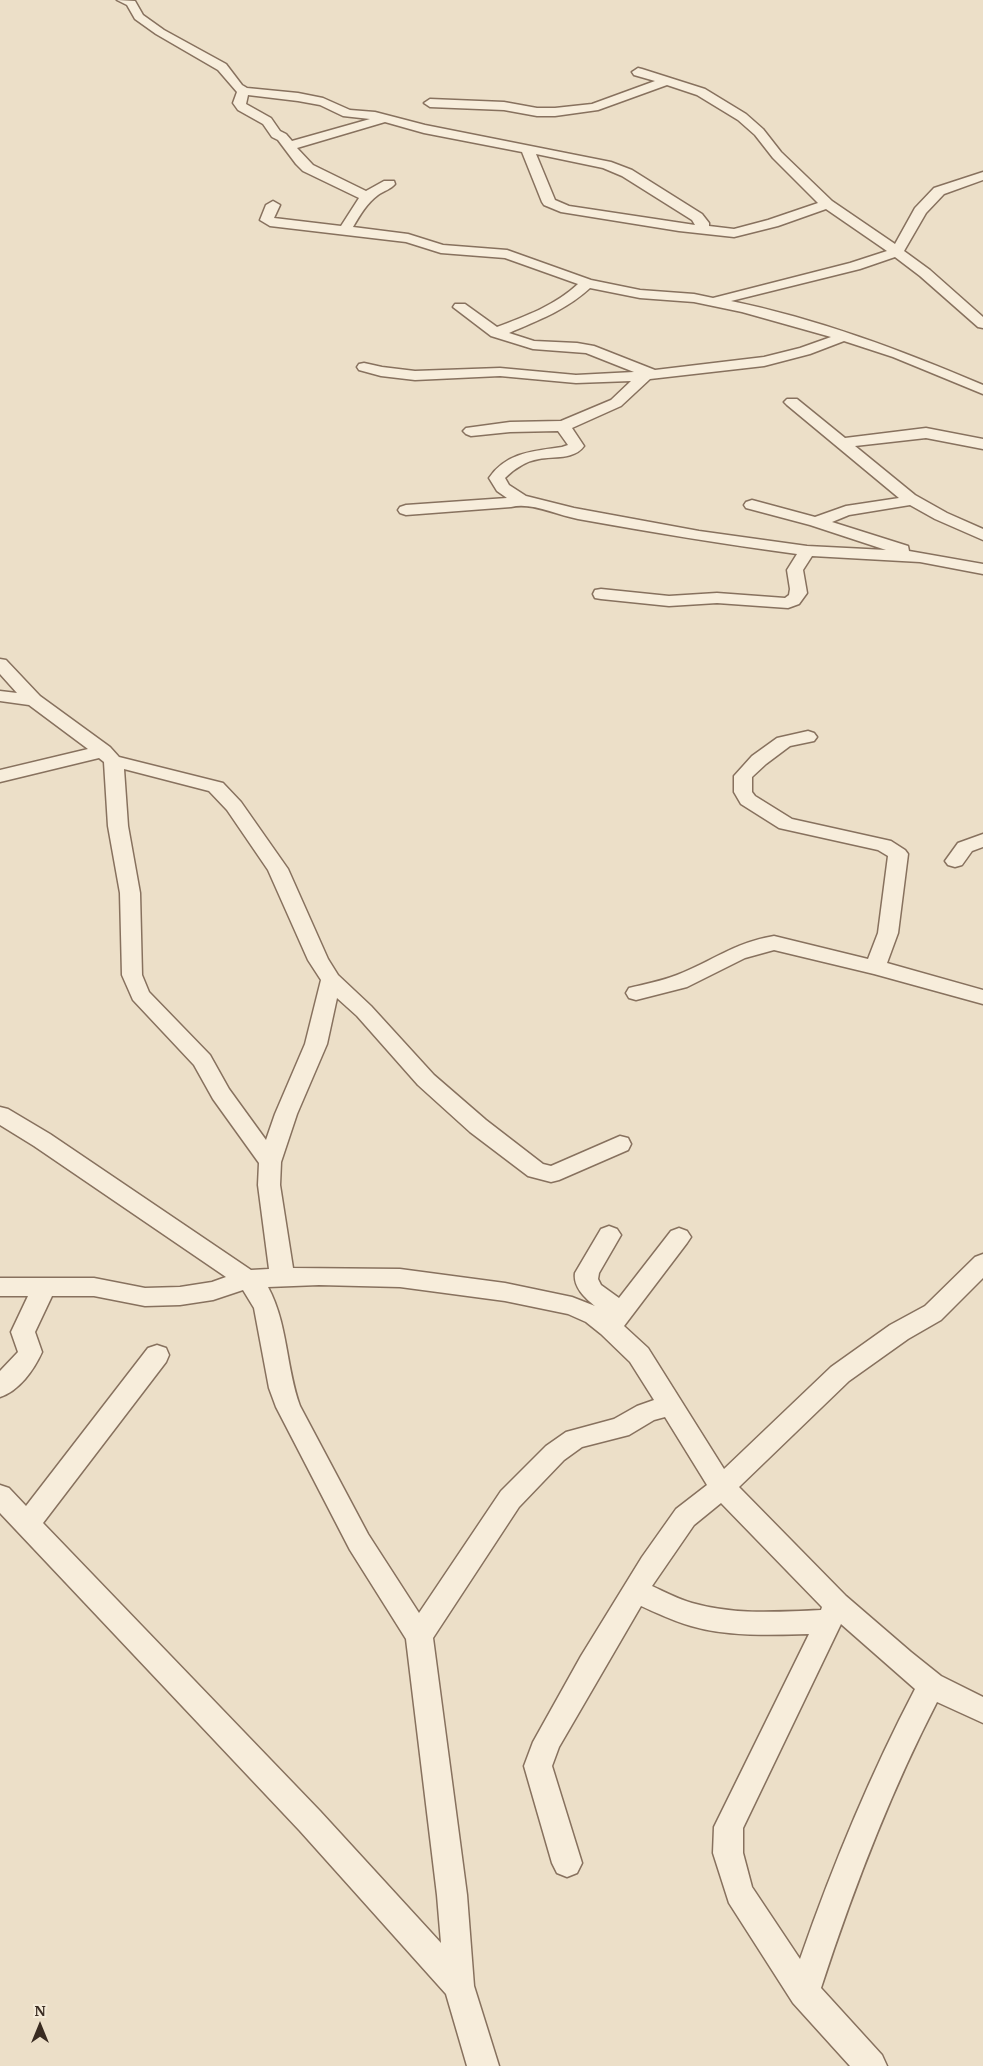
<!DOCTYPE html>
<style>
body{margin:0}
#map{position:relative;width:983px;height:2066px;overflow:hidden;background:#ecdfc8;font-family:Merriweather,serif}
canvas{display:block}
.north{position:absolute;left:15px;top:2001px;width:50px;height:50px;-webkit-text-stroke:4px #f4ead7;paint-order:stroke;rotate:0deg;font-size:14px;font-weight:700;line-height:20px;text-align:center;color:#392b21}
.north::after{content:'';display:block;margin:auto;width:18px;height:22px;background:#392b21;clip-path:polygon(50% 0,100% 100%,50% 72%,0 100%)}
</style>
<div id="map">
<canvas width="983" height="2066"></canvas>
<div class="north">N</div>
</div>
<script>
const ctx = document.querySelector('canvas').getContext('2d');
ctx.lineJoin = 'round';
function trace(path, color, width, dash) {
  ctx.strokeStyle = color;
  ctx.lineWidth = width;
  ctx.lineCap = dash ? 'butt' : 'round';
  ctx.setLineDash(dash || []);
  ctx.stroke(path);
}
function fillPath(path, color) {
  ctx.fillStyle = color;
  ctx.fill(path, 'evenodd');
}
const minor = new Path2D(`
 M117 0 135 1 143 15 164 30 226 64 242 85 247 88 298 93 323 98 350 110 375 112 425 125 611 162 632 170 702 214 709 223V226L734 229 768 220 818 203 773 158 755 135 738 120 697 95 667 85 598 110 555 116H537L504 110 430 107 424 103 430 99 504 102 537 108H555L592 104 655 81 634 75 632 72 638 68 642 69 705 89 746 114 763 129 781 152 832 201 895 244 915 208 934 188 983 172V180L944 194 926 213 904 251 930 270 983 317V328L978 327 920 276 895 257 860 269 731 301C818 319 901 350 983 385V394L893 357 844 341 810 354 764 366 650 379 621 406 572 428 584 446C574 460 554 456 539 459 526 461 514 469 505 478L509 485 526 496 574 508 699 531 807 546 886 550 810 525 746 508 744 505 746 502 752 500 815 517 846 506 899 498 787 405 784 402 787 399H797L845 438 926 428 983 439V449L926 438 855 446 915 495 947 513 983 529V540L935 519 910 505 849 515 832 522 908 546 909 551 983 564V574L920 562 812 556 803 570 807 593 799 604 788 608 717 603 669 606 601 599 595 598 593 594 595 590 601 589 669 596 717 593 785 598 789 595 790 589 787 570 797 554C723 544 650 532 578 519 556 515 532 502 511 507L406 515 400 513 398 510 400 507 406 505 507 498 497 491 489 478C507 452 534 451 562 447L568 445 558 431 510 432 471 436 466 434 463 431 466 428 510 422 561 421 611 400 631 381 576 383 500 376 415 380 381 376 359 370 357 367 359 364 364 363 382 367 415 371 500 368 576 375 634 372 586 353 533 349 491 336 453 307 455 304H465L497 327C526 316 554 306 578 284L505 258 441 253 406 242 270 226 260 220 266 205 273 201 280 205 274 218 341 226 359 198 303 171 296 164 278 140 272 137 263 124 238 110 233 103 237 92 218 70 156 34 135 19 127 5ZM248 95 298 101 320 105 343 116 370 119 292 141 286 134 280 131 271 118 246 104ZM385 122 424 133 522 152 542 202 544 205 561 212 679 231 734 237 778 226 826 209 887 251 850 263 713 298 694 294 640 290 591 280 507 250 443 245 408 234 353 227C360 215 367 203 378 195 384 191 391 189 395 184L394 181H384L366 191 313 165 297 148ZM536 154 603 168 622 176 692 220 695 225 569 206 555 200ZM590 288 640 298 694 302 742 312 831 337 800 348 764 357 655 370 594 346 577 343 534 341 509 333C539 320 566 310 590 288Z
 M0 659 6 660 40 696 110 747 119 757 223 783 241 802 288 869 328 959 338 975 371 1006 434 1075 486 1120 543 1164 551 1166 620 1136 628 1138 631 1144 628 1150 559 1180 551 1182 528 1176 470 1132 418 1085 357 1016 337 998 327 1044 297 1114 281 1162 280 1185 293 1268 400 1269 505 1283 572 1297 595 1306C585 1298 573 1287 575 1273L601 1229 609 1226 617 1229 621 1235 599 1273 598 1279 601 1285 619 1298 671 1231 679 1228 687 1231 691 1237 687 1243 624 1326 648 1348 724 1469 831 1367 890 1325 925 1306 975 1257 983 1254V1278L941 1320 908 1339 849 1381 739 1487 846 1596 911 1652 941 1676 983 1697V1723L937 1702C890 1793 853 1890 821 1988L882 2055 887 2066H850L793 2003 729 1903 713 1853 714 1827 809 1634C770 1635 729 1637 691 1626 673 1621 657 1613 641 1606L559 1747 552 1766 582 1863 577 1873 567 1877 557 1873 552 1863 524 1766 533 1742 581 1656 642 1557 676 1509 707 1485 665 1417 654 1420 629 1435 582 1447 564 1460 519 1507 433 1638 467 1895 474 1986 499 2066H467L446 1994 300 1831 0 1513V1485L9 1488 26 1506 148 1348 157 1345 166 1348 169 1355 166 1362 43 1523 320 1811 441 1943 437 1895 406 1639 350 1550 276 1407 269 1388 254 1308 243 1290 213 1300 180 1305 145 1306 94 1296H52L35 1332 42 1352C34 1370 19 1391 0 1397V1371L18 1352 11 1332 28 1296H0V1278H94L145 1288 180 1287 212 1282 226 1277 34 1146 0 1125V1107L8 1109 50 1134 251 1270 269 1269 258 1185 259 1163 213 1099 194 1065 133 1000 122 975 120 893 108 826 104 762 99 758 0 782V770L88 749 29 705 0 701V691L17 693 0 674ZM124 769 209 791 227 810 268 870 308 960 321 980 305 1044 275 1114 266 1140 229 1089 210 1055 149 992 142 975 140 893 128 826ZM319 1285 400 1287 505 1301 568 1314 586 1322 601 1334 630 1362 654 1400 637 1406 614 1419 566 1432 546 1446 501 1491 419 1613 368 1534 300 1406C286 1368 288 1324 268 1287ZM721 1503 822 1607 821 1610C778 1612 733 1615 692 1603 678 1599 665 1592 652 1586L694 1525ZM841 1624 915 1689C870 1775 832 1867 800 1959L752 1887 743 1853V1828Z
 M808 731 814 733 817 737 814 741 790 746 766 764 752 777V792L755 796 792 819 891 841 905 850 908 854 898 933 887 963 983 990V1004L874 974 774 950 745 958 687 987 636 1000 629 998 626 993 629 988C645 984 662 981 677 975 713 961 733 943 774 936L868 959 878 933 888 856 878 850 779 828 741 804 734 792V776L752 756 777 738Z
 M983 834V847L972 851 962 865 955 867 948 865 945 861 958 843Z`);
trace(minor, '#87715e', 3);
fillPath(minor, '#f7eddb');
</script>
